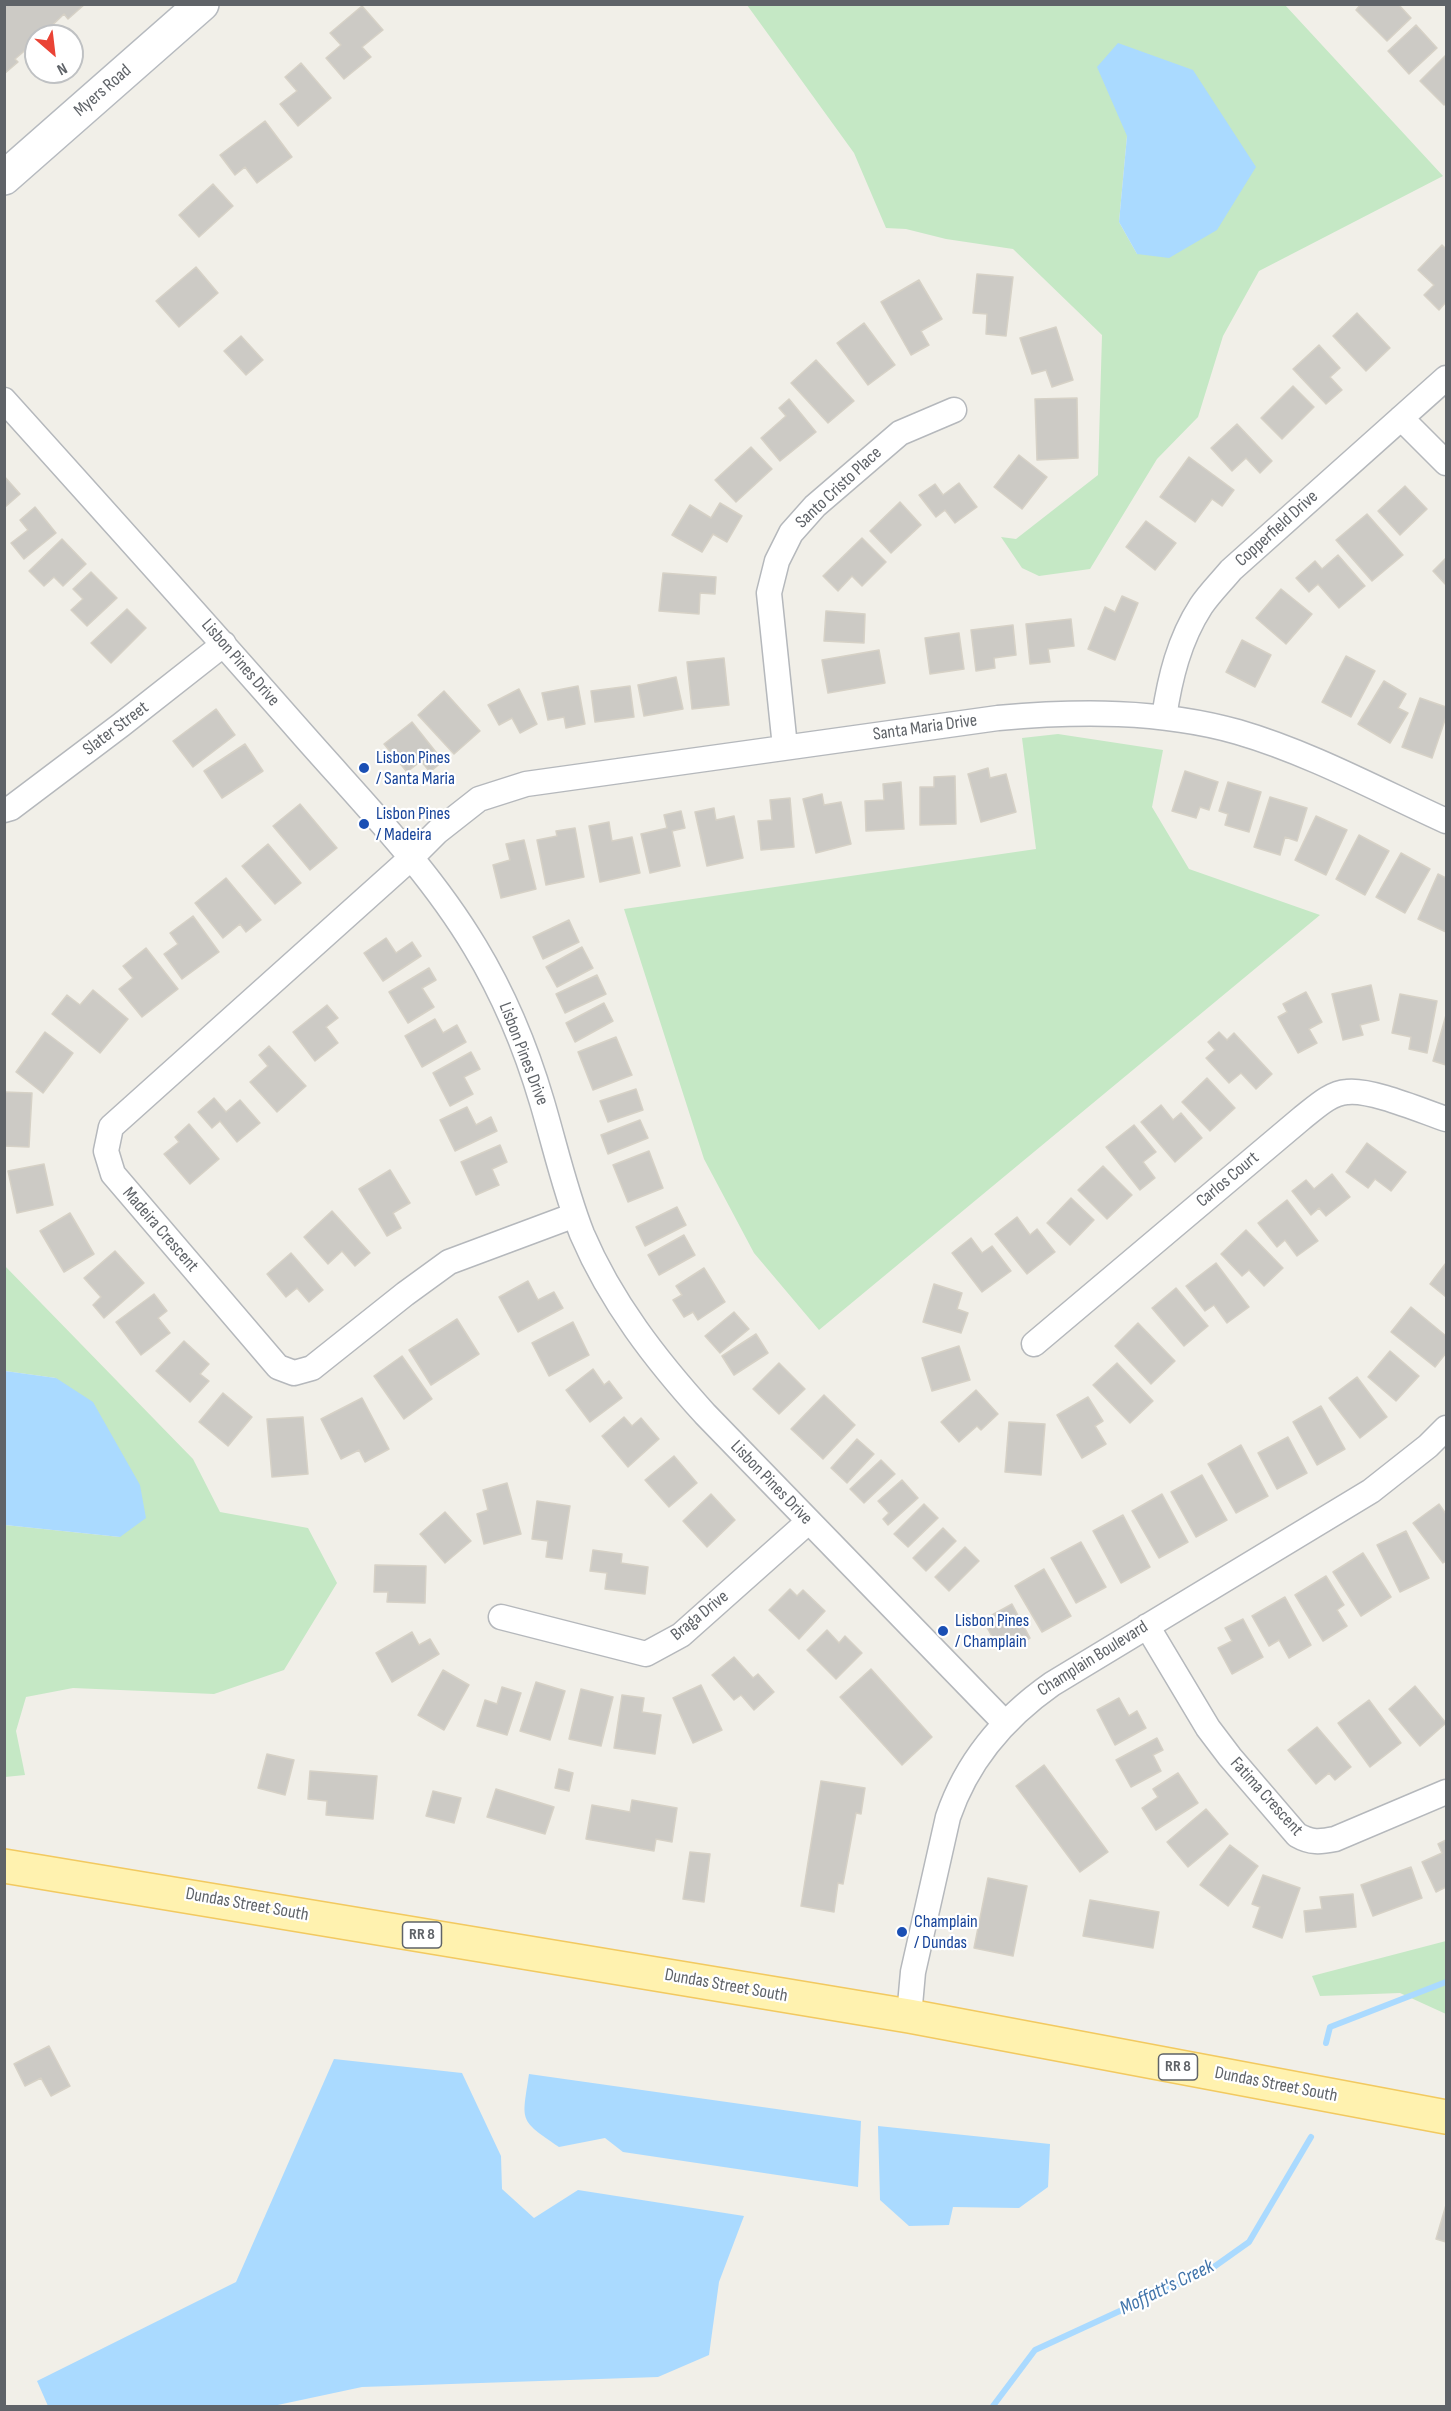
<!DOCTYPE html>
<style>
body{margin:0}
#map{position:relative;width:1451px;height:2411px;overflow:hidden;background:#f1efe8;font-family:"Sofia Sans Condensed",sans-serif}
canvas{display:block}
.frame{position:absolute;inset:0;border:6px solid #5f6368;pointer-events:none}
.north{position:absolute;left:24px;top:24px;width:60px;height:60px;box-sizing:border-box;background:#fff;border:2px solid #bfc1c3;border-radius:50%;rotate:152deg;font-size:16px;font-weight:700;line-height:24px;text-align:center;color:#5f6368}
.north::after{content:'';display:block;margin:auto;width:21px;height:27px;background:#ea4335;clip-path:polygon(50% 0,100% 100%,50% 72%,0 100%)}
</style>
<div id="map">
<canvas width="1451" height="2411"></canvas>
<div class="frame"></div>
<div class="north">N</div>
</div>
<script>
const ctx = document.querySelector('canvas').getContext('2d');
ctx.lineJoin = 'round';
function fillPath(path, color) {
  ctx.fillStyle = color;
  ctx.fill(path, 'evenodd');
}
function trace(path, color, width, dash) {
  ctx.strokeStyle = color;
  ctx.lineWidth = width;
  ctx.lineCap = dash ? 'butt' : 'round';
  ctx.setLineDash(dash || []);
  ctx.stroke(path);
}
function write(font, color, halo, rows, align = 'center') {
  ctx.font = font + ' "Sofia Sans Condensed",sans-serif';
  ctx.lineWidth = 4.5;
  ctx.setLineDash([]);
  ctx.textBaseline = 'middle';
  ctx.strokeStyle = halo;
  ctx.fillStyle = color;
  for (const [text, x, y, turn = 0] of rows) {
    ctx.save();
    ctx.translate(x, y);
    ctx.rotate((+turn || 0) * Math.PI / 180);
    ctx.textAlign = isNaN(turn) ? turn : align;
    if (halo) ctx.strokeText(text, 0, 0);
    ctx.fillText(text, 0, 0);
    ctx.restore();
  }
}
fillPath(new Path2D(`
 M747 5H1285L1443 176 1259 271 1223 336 1198 417 1157 459 1090 569 1039 576 1022 568 1001 537 1016 539 1098 475 1102 335 1013 249 946 239 906 229 886 228 854 153ZM1127 136 1137 254 1119 222Z
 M1058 734 1163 750 1152 807 1189 869 1320 915 819 1330 754 1253 704 1159 624 909 1036 849 1022 738Z
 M4 1265 193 1459 220 1512 308 1528 337 1583 284 1670 214 1694 73 1688 26 1697 16 1731 25 1775 5 1777V1525L120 1537 56 1378 5 1371Z
 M1446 1941V2014L1400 1993 1320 1996 1312 1976Z`), '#c5e8c5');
fillPath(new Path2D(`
 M1118 43 1193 70 1256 167 1217 230 1169 258 1137 254 1119 222 1127 136 1097 67Z
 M5 1371 56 1378 93 1402 140 1485 146 1518 120 1537 5 1525Z
 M334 2059 462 2073 501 2156 502 2189 534 2218 578 2190 744 2216 719 2282 709 2355 658 2377 362 2387 273 2406H48L37 2381 236 2282Z
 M529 2074 861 2121 858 2187 623 2152 605 2138 559 2147C518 2119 522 2122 529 2074Z
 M878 2126 1050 2144 1048 2187 1019 2208 953 2207 949 2225 909 2226 880 2200Z`), '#aadaff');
trace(new Path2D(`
 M1326 2043 1330 2027 1446 1982
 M993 2406 1035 2350 1211 2269 1249 2242 1311 2137`), '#aadaff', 6);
const building = new Path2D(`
 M4 4H85L68 19 64 14 41 36H36V41L15 59 18 62 4 74Z
 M1361 4H1398L1411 18 1387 41 1356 10Z
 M362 6 383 30 362 47 371 57 344 79 326 58 341 45 330 33Z
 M1416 25 1437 48 1409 74 1388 51Z
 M1446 55V103L1444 105 1420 81Z
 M301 63 331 98 298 126 280 104 297 91 285 77Z
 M265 121 292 157 257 183 245 167 235 175 220 155Z
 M213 184 233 206 199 237 179 215Z
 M1442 245 1446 249V302L1439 310 1424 295 1434 285 1418 270Z
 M196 267 218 293 179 327 156 301Z
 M977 274 1013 277 1006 336 986 334 987 314 973 313Z
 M919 280 942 319 921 331 929 345 911 355 881 302Z
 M1357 313 1390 348 1366 371 1333 336Z
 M864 323 895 365 868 385 837 343Z
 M1056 327 1073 380 1052 387 1046 370 1032 374 1020 338Z
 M241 336 263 360 246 375 224 351Z
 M1319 345 1340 368 1330 377 1342 390 1326 404 1293 369Z
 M816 360 854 401 828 423 791 383Z
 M1293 386 1314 407 1282 439 1261 418Z
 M1077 398 1078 458 1037 460 1035 399Z
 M789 399 816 432 780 461 761 438 786 416 779 408Z
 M1237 424 1272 461 1260 473 1246 458 1232 471 1211 448Z
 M751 447 772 469 736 502 715 480Z
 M1019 455 1047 477 1022 509 994 487Z
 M1189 457 1234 490 1222 506 1212 499 1195 522 1160 497Z
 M4 476 20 494 4 508Z
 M959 483 977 507 955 523 945 510 936 517 919 495 935 484 943 495Z
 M1405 486 1427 509 1400 535 1378 511Z
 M900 502 921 525 891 553 870 531Z
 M720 503 742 516 727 542 713 534 702 552 672 535 690 505 711 518Z
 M35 507 56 533 24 559 11 543 28 530 20 520Z
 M1367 514 1403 555 1372 581 1336 540Z
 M1146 521 1176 543 1155 570 1126 547Z
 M862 538 886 562 862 586 852 576 838 591 823 576Z
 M62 539 86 564 63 586 54 577 44 586 29 571Z
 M1338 555 1365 586 1339 608 1318 584 1309 592 1296 578 1315 561 1322 569Z
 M1446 558V585L1433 571Z
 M91 572 117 598 87 626 71 610 83 599 73 589Z
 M663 573 716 577 715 594 700 593 699 614 659 611Z
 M1281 589 1312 614 1286 644 1256 618Z
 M1122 596 1138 603 1115 660 1088 649 1105 607 1115 612Z
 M127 609 146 628 111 663 91 643Z
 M826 611 865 614 864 643 824 641Z
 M1071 619 1074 646 1048 649 1050 662 1030 664 1026 624Z
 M1013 625 1016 655 994 658 995 668 976 671 971 630Z
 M959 633 964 669 930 674 925 638Z
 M1242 640 1271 655 1255 687 1226 672Z
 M879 650 885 683 828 693 822 660Z
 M1346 656 1375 671 1351 717 1322 702Z
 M724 658 729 705 692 709 687 662Z
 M676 677 683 709 644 716 638 685Z
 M1384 681 1406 694 1398 708 1408 713 1390 743 1358 724Z
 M578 686 585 724 566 728 564 717 548 720 542 693Z
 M630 686 634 717 595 722 591 691Z
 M519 689 537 724 520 733 512 718 499 725 488 705Z
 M444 691 480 731 454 754 418 715Z
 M1420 698 1446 707V717L1432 758 1402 747Z
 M216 709 235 735 193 767 173 741Z
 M412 722 443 761 430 772 421 761 407 772 384 744Z
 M245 744 263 771 222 798 204 771Z
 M988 768 990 778 1006 774 1016 812 981 822 968 774Z
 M1185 771 1218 782 1209 810 1200 807 1196 818 1172 811Z
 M955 776 956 824 920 825V787H934V777Z
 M901 782 904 829 866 831 865 801 884 800 883 784Z
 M1228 782 1261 792 1249 832 1225 825 1228 814 1219 811Z
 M822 794 824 805 841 802 851 844 816 853 803 799Z
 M1270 797 1307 808 1297 841 1285 837 1280 855 1254 847Z
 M790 798 794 847 761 850 758 821 772 820 770 800Z
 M300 804 337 848 310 870 273 826Z
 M714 808 716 820 734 816 743 858 707 866 695 812Z
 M681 811 685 828 672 831 680 866 650 873 641 834 667 828 664 815Z
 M1316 816 1347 830 1326 875 1295 860Z
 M609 822 612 841 632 837 640 873 600 882 589 826Z
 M575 828 584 877 546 885 537 840 557 836 556 831Z
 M1359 835 1389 851 1365 895 1336 879Z
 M524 840 536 889 501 898 493 865 510 860 506 844Z
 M268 844 301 883 275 904 242 866Z
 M1401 853 1430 869 1405 913 1376 897Z
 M1438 874 1446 878V932L1418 919Z
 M226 878 261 920 246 932 240 924 223 938 195 903Z
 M193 916 219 952 182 979 164 954 178 944 170 933Z
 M569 920 579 942 543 959 533 937Z
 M386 938 396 953 412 942 421 956 383 981 364 953Z
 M582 947 593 968 557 987 546 967Z
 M146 948 178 989 142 1017 119 989 133 978 123 966Z
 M429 968 436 980 422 988 434 1007 408 1023 389 992Z
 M597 975 606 994 565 1013 556 994Z
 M1371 985 1379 1020 1360 1025 1363 1035 1343 1040 1332 994Z
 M93 990 128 1019 100 1053 52 1014 67 995 80 1005Z
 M1306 992 1322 1022 1309 1029 1317 1043 1298 1053 1278 1017 1287 1012 1283 1004Z
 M1400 994 1437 1001 1427 1053 1409 1049 1411 1037 1392 1033Z
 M604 1003 613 1021 575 1042 566 1023Z
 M327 1005 338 1018 326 1027 338 1043 315 1061 293 1032Z
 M1446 1015V1065L1433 1061Z
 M435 1019 443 1033 457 1025 466 1042 422 1067 405 1036Z
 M45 1032 73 1053 43 1093 16 1072Z
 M1219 1032 1227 1040 1234 1033 1272 1074 1256 1089 1241 1073 1229 1083 1206 1058 1215 1050 1208 1042Z
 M616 1037 632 1075 593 1090 578 1052Z
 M269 1046 306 1086 277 1112 250 1082 268 1066 259 1055Z
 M471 1052 480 1069 464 1077 473 1094 450 1106 433 1073Z
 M1207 1078 1235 1108 1210 1131 1182 1102Z
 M636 1089 643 1110 608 1122 600 1101Z
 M4 1092 32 1093 29 1147 4 1146Z
 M214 1098 226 1112 240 1100 260 1123 237 1142 220 1121 212 1128 198 1112Z
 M1161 1105 1173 1120 1181 1113 1202 1138 1175 1162 1141 1122Z
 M467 1107 476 1125 491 1117 497 1131 455 1151 440 1120Z
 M640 1120 648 1138 608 1154 601 1135Z
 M189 1124 219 1159 190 1184 164 1154 179 1142 175 1137Z
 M1134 1125 1156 1152 1143 1162 1155 1178 1140 1190 1106 1147Z
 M1367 1143 1406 1172 1391 1191 1375 1179 1368 1188 1346 1172Z
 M500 1145 507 1162 492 1169 499 1185 476 1195 461 1162Z
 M649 1151 663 1188 628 1202 613 1165Z
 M44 1164 53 1205 17 1213 8 1171Z
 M1103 1166 1132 1195 1107 1219 1078 1190Z
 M390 1170 410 1203 393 1213 401 1228 387 1236 359 1189Z
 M1332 1174 1350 1197 1326 1216 1319 1208 1311 1215 1292 1191 1306 1180 1314 1189Z
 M1071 1198 1094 1220 1070 1245 1047 1223Z
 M1287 1200 1318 1241 1297 1256 1285 1240 1277 1247 1258 1223Z
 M677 1207 686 1225 645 1246 636 1227Z
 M332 1211 370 1253 355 1266 342 1251 328 1264 304 1237Z
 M70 1213 94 1254 64 1272 40 1231Z
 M1017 1217 1030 1235 1037 1229 1055 1252 1027 1274 995 1234Z
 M1246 1230 1283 1268 1264 1286 1249 1270 1242 1276 1221 1254Z
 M684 1235 695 1255 659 1275 648 1255Z
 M971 1238 982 1253 992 1246 1011 1271 982 1292 952 1253Z
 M115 1251 144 1283 104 1318 93 1305 101 1297 84 1278Z
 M291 1253 323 1290 309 1302 297 1288 286 1297 267 1274Z
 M1216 1263 1249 1307 1227 1323 1214 1305 1205 1311 1186 1286Z
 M1446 1263V1297L1430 1284Z
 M704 1268 725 1302 698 1320 693 1312 684 1317 673 1300 682 1295 676 1286Z
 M528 1281 538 1300 554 1292 563 1308 518 1332 499 1297Z
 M934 1284 962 1293 957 1309 968 1313 961 1333 923 1322Z
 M1176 1288 1208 1326 1184 1346 1152 1308Z
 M154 1294 167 1311 158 1318 170 1333 141 1355 116 1322Z
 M1411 1307 1446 1336V1353L1435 1367 1391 1332Z
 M734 1312 749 1329 720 1353 705 1336Z
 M457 1319 479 1354 431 1385 409 1350Z
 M573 1322 589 1355 549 1376 532 1343Z
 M1138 1323 1175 1361 1151 1384 1115 1346Z
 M756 1334 768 1353 734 1375 722 1356Z
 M184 1341 209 1364 200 1374 209 1381 190 1402 156 1371Z
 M959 1346 970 1380 932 1391 922 1358Z
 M1390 1351 1419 1376 1396 1401 1368 1377Z
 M402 1356 432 1399 404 1419 374 1376Z
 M779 1363 805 1389 779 1414 753 1389Z
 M1117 1363 1153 1401 1130 1423 1093 1385Z
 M593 1369 604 1385 609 1381 622 1398 590 1422 566 1390Z
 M1357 1377 1387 1417 1360 1438 1329 1398Z
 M976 1390 998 1414 981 1430 977 1426 959 1442 941 1422Z
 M223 1393 252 1417 228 1446 199 1422Z
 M824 1395 855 1425 823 1459 791 1429Z
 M1088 1397 1103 1421 1095 1426 1106 1444 1082 1458 1057 1415Z
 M362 1398 389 1449 365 1462 359 1450 341 1459 321 1419Z
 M1321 1406 1345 1449 1317 1465 1293 1422Z
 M303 1417 308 1474 272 1477 267 1419Z
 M624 1417 632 1426 641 1418 659 1439 628 1467 602 1436Z
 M1009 1422 1045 1424 1041 1475 1005 1472Z
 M1288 1437 1307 1473 1277 1489 1258 1453Z
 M857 1439 874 1454 847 1483 831 1468Z
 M1241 1445 1268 1496 1236 1513 1208 1464Z
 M674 1456 697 1483 669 1507 645 1480Z
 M881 1460 895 1474 864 1503 850 1489Z
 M1202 1475 1227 1520 1196 1537 1171 1492Z
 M902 1480 918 1498 888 1525 883 1519 889 1513 878 1501Z
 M507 1483 521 1534 484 1544 477 1514 488 1510 483 1490Z
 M711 1494 735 1520 707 1547 683 1521Z
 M1162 1494 1188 1542 1159 1558 1132 1511Z
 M537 1501 570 1506 562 1559 546 1557 548 1541 532 1539Z
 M924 1504 938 1518 908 1547 894 1534Z
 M1439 1504 1446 1514V1561L1443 1563 1413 1523Z
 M445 1512 471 1541 445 1563 420 1534Z
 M1123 1515 1150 1567 1121 1583 1093 1531Z
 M943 1528 956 1541 926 1571 913 1558Z
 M1406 1531 1429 1578 1400 1592 1377 1545Z
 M1081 1542 1106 1587 1076 1603 1051 1558Z
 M965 1547 979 1561 949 1591 935 1577Z
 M593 1550 622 1554 621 1563 648 1567 645 1594 605 1589 607 1573 590 1571Z
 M1363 1553 1391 1597 1361 1616 1333 1572Z
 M375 1565 426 1566 425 1603 387 1602 388 1592H374Z
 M1044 1569 1071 1616 1042 1632 1015 1586Z
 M1326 1576 1344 1605 1337 1610 1347 1626 1323 1641 1295 1595Z
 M790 1589 797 1596 803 1590 825 1611 799 1639 769 1610Z
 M1285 1597 1311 1645 1289 1658 1279 1640 1269 1646 1252 1616Z
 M1012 1604 1030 1638 1016 1646 1010 1636 996 1644 983 1620Z
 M1243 1619 1263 1657 1232 1674 1218 1648 1232 1641 1225 1628Z
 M827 1630 839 1643 845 1636 862 1653 836 1679 807 1650Z
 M412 1632 419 1645 430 1639 439 1654 392 1682 376 1653Z
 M734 1657 753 1678 758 1674 774 1692 754 1710 741 1695 734 1700 712 1675Z
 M871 1669 932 1737 902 1765 840 1697Z
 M443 1670 469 1685 444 1730 418 1715Z
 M536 1682 565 1691 550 1740 520 1731Z
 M701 1685 722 1730 693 1743 673 1698Z
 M1415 1686 1446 1723 1420 1746 1389 1709Z
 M502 1687 521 1693 507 1735 477 1726 485 1700 497 1704Z
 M581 1689 613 1697 601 1746 569 1739Z
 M622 1695 644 1698 642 1712 661 1715 655 1754 614 1748Z
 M1119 1698 1129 1716 1137 1711 1146 1728 1115 1745 1097 1710Z
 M1369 1700 1401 1743 1370 1767 1338 1723Z
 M1317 1727 1351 1767 1335 1780 1329 1773 1316 1784 1288 1750Z
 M1157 1738 1163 1750 1153 1755 1161 1771 1131 1787 1116 1760Z
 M267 1754 294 1760 285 1795 258 1788Z
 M1044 1765 1108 1852 1080 1872 1016 1786Z
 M559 1769 573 1773 569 1791 555 1788Z
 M310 1771 377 1776 373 1819 326 1815 327 1801 308 1799Z
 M1178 1773 1198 1803 1156 1830 1142 1808 1158 1797 1153 1789Z
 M821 1781 865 1788 861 1814 856 1813 843 1884 838 1883 834 1912 801 1906Z
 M496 1789 554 1807 545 1834 487 1817Z
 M433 1791 461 1798 454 1823 426 1816Z
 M632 1800 677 1808 672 1842 656 1839 654 1851 586 1839 592 1805 630 1812Z
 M1206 1809 1228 1834 1188 1867 1167 1842Z
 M1446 1840V1887L1436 1892 1422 1862 1442 1853 1438 1844Z
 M1230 1845 1258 1866 1228 1906 1200 1885Z
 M690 1852 710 1854 704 1902 683 1899Z
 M1411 1867 1422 1898 1373 1916 1361 1885Z
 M1263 1875 1300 1888 1282 1938 1253 1927 1260 1907 1252 1904Z
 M988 1878 1027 1886 1013 1956 974 1948Z
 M1353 1894 1356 1927 1306 1932 1304 1911 1322 1909 1320 1897Z
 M1090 1900 1159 1912 1153 1948 1083 1936Z
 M49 2046 70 2086 51 2096 41 2078 25 2086 14 2064Z
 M1446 2205V2242L1436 2239Z`);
fillPath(building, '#cccac5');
trace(building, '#d6d1c6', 1.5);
const minor = new Path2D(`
 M4 400C105 512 206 624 305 737 364 804 429 870 475 947 504 995 526 1048 542 1102 555 1146 565 1191 582 1234 611 1302 656 1360 705 1414L1005 1723
 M1401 418 1446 463
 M1164 717C1170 678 1179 640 1201 606 1209 594 1221 582 1231 570L1446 378
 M785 747 769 593 777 561 791 533 815 506 900 433 954 410
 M4 810 11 808 121 725 224 644
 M575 1215 449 1262 405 1294 312 1368 294 1373 278 1367 113 1174 106 1151 111 1127 411 858 437 832 479 799 526 784 998 718C1078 711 1160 710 1238 732 1310 753 1378 790 1446 821
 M1034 1344 1302 1118C1315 1108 1330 1093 1347 1092 1371 1089 1422 1111 1446 1119
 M501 1617 646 1654 681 1635 808 1522
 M1147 1626 1208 1728 1230 1757 1297 1835C1311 1843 1320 1842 1335 1839L1446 1792
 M909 2016 913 1972 948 1817C967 1761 1005 1717 1052 1684L1371 1491 1428 1446 1446 1428`);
const secondary = new Path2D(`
 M4 178 202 4`);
const primary = new Path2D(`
 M4 1866 909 2016 1446 2117`);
trace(minor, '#b5b8bc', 27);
trace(secondary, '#b6babf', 36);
trace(primary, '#f2c960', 36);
trace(minor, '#fff', 24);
trace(secondary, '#fff', 33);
trace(primary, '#fff2af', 33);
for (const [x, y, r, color] of [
 [364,768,6,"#1a4fb4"],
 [364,824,6,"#1a4fb4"],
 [943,1631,6,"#1a4fb4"],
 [902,1932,6,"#1a4fb4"]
]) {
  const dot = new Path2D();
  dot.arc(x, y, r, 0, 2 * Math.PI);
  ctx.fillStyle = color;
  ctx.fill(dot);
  trace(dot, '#fff', 2);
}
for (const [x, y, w] of [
 [422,1935,39],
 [1178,2067,39]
]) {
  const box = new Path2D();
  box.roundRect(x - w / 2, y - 13, w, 26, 4.5);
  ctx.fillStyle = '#fff';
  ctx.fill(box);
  trace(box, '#5f6368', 1.5);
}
write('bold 16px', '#5f6368', null, [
 ["RR 8",422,1935],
 ["RR 8",1178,2067]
]);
write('18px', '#5f6368', '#fff', [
 ["Myers Road",103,91,-41],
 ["Santo Cristo Place",839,488,-43],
 ["Copperfield Drive",1277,529,-42],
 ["Lisbon Pines Drive",240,663,49],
 ["Santa Maria Drive",925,728,-8],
 ["Slater Street",116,729,-37],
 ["Lisbon Pines Drive",523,1054,69],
 ["Carlos Court",1228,1180,-40],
 ["Madeira Crescent",160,1230,49],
 ["Lisbon Pines Drive",771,1483,46],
 ["Braga Drive",700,1616,-39],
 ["Champlain Boulevard",1093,1659,-32],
 ["Fatima Crescent",1266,1797,48],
 ["Dundas Street South",247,1905,10],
 ["Dundas Street South",726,1986,10],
 ["Dundas Street South",1276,2085,11]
]);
write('18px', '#164399', '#fff', [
 ["Lisbon Pines",376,758],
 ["/ Santa Maria",376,779],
 ["Lisbon Pines",376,814],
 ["/ Madeira",376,835],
 ["Lisbon Pines",955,1621],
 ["/ Champlain",955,1642],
 ["Champlain",914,1922],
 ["/ Dundas",914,1943]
], 'left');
write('italic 20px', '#4174aa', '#fff', [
 ["Moffatt's Creek",1167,2288,-26]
]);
</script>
